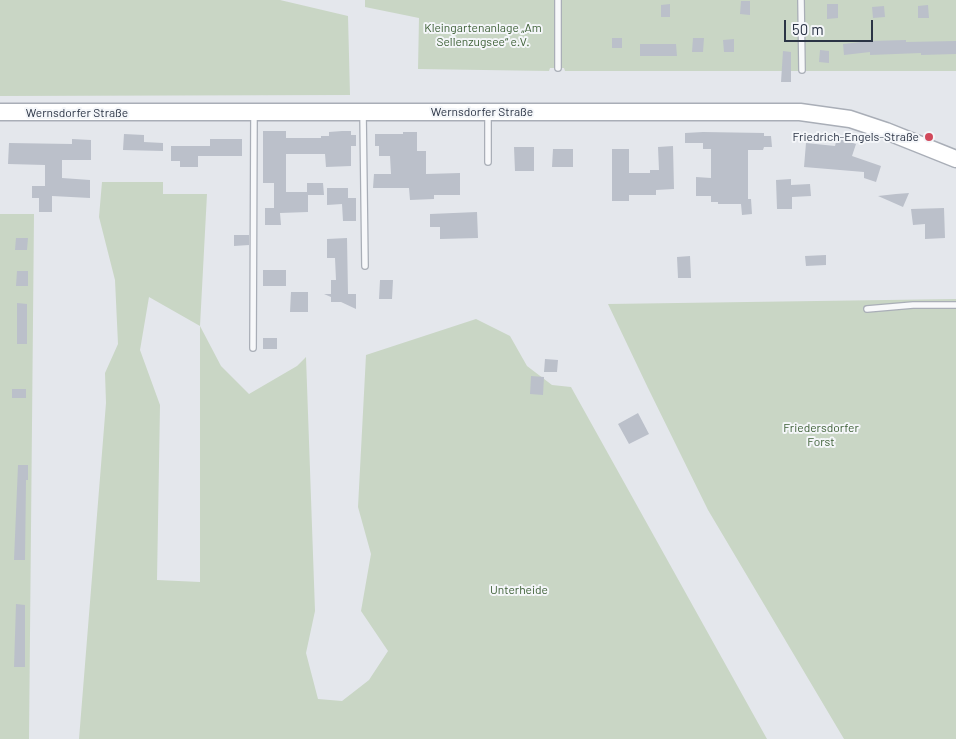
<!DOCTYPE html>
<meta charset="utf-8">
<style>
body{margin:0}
#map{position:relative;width:956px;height:739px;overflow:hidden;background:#e4e7ec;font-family:Barlow,sans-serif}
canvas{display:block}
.scale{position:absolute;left:784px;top:20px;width:89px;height:22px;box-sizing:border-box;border:2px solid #2b3445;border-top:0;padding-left:6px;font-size:15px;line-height:18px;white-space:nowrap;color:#2b3445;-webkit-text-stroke:4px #f4f6f9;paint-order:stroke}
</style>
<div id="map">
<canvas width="956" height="739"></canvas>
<div class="scale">50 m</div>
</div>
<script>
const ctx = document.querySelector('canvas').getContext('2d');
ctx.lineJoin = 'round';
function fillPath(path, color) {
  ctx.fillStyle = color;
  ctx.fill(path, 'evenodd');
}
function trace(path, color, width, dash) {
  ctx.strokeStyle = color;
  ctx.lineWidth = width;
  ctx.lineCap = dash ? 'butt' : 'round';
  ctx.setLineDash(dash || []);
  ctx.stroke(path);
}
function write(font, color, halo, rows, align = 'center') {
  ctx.font = font + ' Barlow,sans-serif';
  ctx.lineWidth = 4;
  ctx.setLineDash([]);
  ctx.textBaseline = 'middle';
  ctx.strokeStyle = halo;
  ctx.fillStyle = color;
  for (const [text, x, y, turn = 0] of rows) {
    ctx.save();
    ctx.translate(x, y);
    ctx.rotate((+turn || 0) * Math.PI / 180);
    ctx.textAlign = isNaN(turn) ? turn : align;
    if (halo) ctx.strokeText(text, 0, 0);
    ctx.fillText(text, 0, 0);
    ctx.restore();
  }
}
fillPath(new Path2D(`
 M0 0H280L348 16 350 95 0 96Z
 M365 0H956V71H565L564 68H550L549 71 418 69 419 18 365 7Z
 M147 118V121H78L79 119Z
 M102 182H163V194H207L200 326 221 366 249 394 297 366 306 357 315 611 306 653 318 699 342 701 369 680 388 651 361 611 371 554 358 507 366 355 476 319 510 336 527 366 552 385 571 387 767 739H79L106 403 105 373 118 344 115 280 99 217ZM149 297 200 326V582L157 580 160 405 140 350Z
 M0 214H34L29 739H0Z
 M956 299V739H844L708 510 648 388 608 304Z`), '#c9d6c5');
fillPath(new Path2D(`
 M741 1H750V15L740 14Z
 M670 4V17H661V5Z
 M827 4H838V18L827 19Z
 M928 5 929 18H918V6Z
 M884 6 885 17 873 18 872 7Z
 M612 38H622V48H612Z
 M693 38H704L703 52H692Z
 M734 39V52H724L723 40Z
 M906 40V42L956 41V54L921 55V53L870 55V52L844 55 843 44 870 41Z
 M640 44H676L677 56H640Z
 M820 50 829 51V63L819 62Z
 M783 51 791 52V82H781Z
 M263 131H286V138H321V136H329V132L342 131H351V135H356V146H351V166L326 167 325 154H286V192H307V183H323L324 195H308V212L280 213 281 225H265V208H274V183H263Z
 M403 132H417V151H426V174L460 173V195H434V199L410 200 409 188H373L374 174H391L390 156H379V146H375V134H403Z
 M703 132 764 133V136H771L772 147H764L763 150H748V199H751L752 214 742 215 741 204H718V202H711V196H696V177L711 178V149H703V143H685V133Z
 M124 134 144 135V142L163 143V151L123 150Z
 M837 138 856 144 852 156 881 166 876 182 864 178V172L804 167 806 143 835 146Z
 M72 139 91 140V160H62V178L90 180V198L52 196V212H39V198H32V186H45V165L8 164 9 143 72 144Z
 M210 139H242V156H198V167H180V161H171V146H210Z
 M673 146 674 189 656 190V195H629V201H612V149H629V173H650V170H659L658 147Z
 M514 147H534V171H515Z
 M553 149H573V167H552Z
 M791 179V185L810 184 811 196 792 197V209H777L776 180Z
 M327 188H348V198H356V221H343L342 204 327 205Z
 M909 193 903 207 878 196 896 194Z
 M944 208 945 238 925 239V224L913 225 911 209Z
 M477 212 478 238 440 239V227H430V214Z
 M234 235H249V245L234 246Z
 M16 238H28L27 250H15Z
 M347 238 348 294H356V309L341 302H331V297L324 294H331V280H336L335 258H327V239Z
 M826 255V265L806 266 805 256Z
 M690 256 691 278H678L677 257Z
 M263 270H286V286H263Z
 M17 271H28V286H16Z
 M380 280H393L392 299H379Z
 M291 292H308V312H290Z
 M17 303 27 304V344H17Z
 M263 338H277V349H263Z
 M545 359 558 360 557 372H544Z
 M531 376 544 377 543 395 530 394Z
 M12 389H26V398H12Z
 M638 413 649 434 629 444 618 424Z
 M18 465H28V480H26L25 560H14Z
 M16 604 25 605V667H14Z`), '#bbc0ca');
const lane = new Path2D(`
 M801 0 802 70
 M558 68V0
 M363 113 365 266
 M488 115V162
 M867 309 913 305H956
 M253 348 254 114`);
const secondary = new Path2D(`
 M0 112H800L850 119 886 131 956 159`);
trace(lane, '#a9aeb7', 8);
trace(secondary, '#a9aeb7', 19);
trace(lane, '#f7f8fa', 5.5);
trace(secondary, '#fff', 16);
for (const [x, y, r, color] of [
 [929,137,5,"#d1495b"]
]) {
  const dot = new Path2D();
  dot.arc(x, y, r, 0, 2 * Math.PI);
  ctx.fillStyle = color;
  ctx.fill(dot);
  trace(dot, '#f4f6f9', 2);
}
write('12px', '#3f6138', '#f4f6f9', [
 ["Kleingartenanlage „Am",483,28],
 ["Sellenzugsee“ e.V.",483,42],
 ["Friedersdorfer",821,428],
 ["Forst",821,442],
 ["Unterheide",519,590]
]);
write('12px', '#2b3445', '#f4f6f9', [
 ["Wernsdorfer Straße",482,112],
 ["Wernsdorfer Straße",77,113]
]);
write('12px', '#2b3445', '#f4f6f9', [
 ["Friedrich-Engels-Straße",919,137]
], 'right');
</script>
